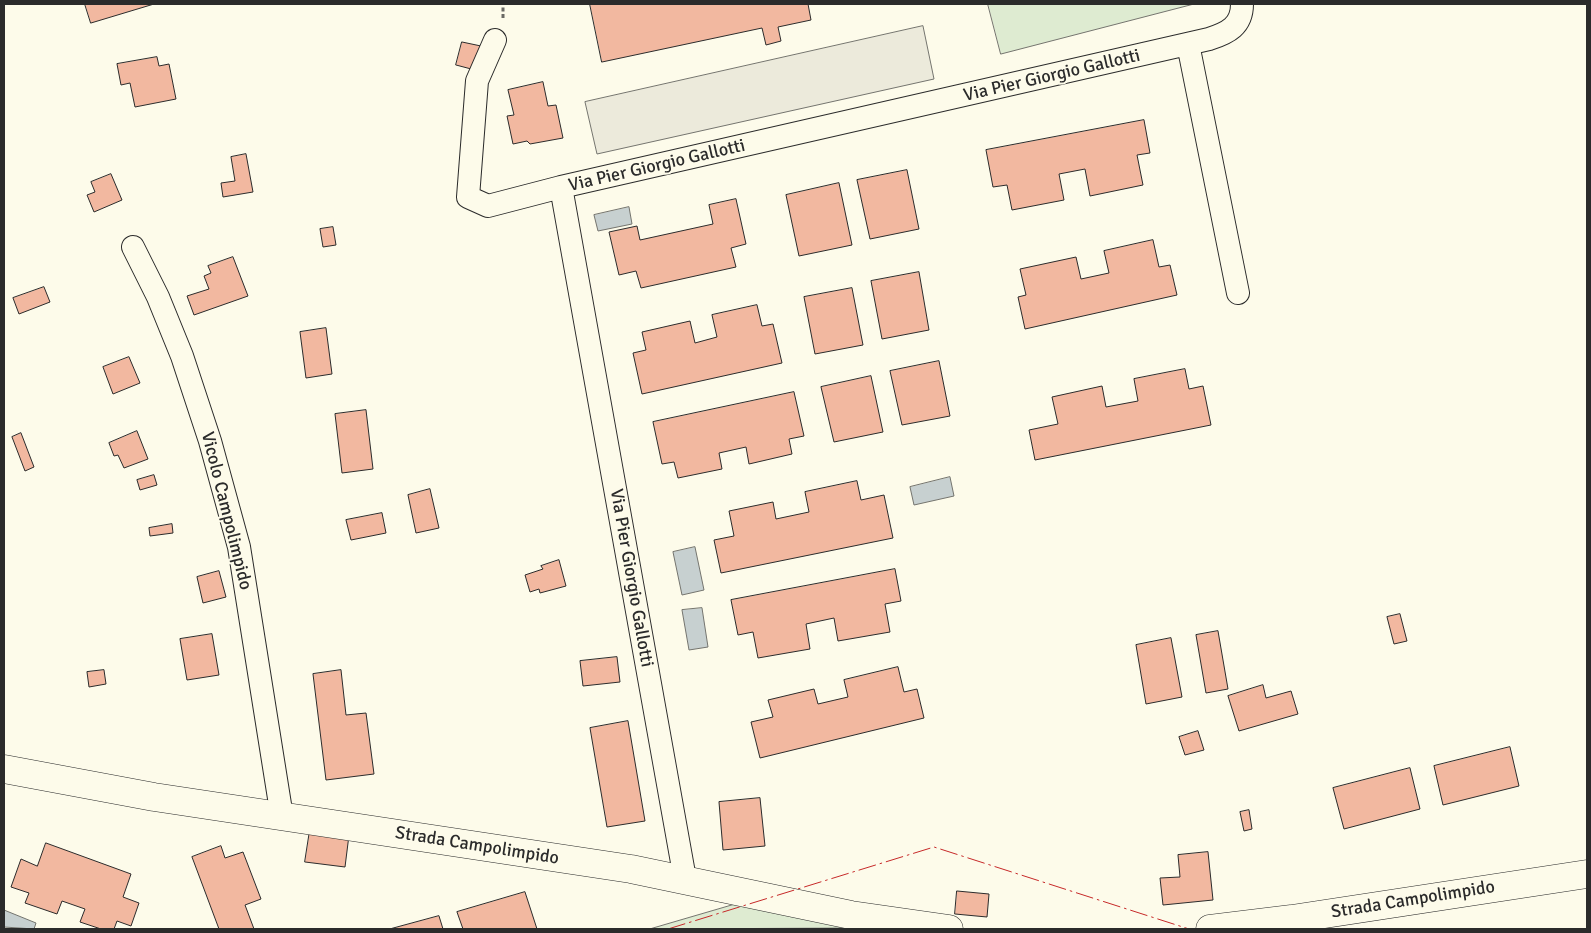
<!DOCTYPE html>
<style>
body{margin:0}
#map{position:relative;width:1591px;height:933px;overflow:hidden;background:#fdfbea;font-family:Signika,sans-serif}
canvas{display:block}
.frame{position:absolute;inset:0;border:5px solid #2b2b2b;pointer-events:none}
</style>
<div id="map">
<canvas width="1591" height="933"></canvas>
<div class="frame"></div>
</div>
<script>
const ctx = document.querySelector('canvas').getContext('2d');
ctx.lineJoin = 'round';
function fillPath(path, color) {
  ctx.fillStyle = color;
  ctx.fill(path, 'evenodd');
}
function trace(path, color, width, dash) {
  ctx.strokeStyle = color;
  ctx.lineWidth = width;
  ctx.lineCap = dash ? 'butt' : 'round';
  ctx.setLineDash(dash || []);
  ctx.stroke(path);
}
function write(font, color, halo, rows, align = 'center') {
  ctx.font = font + ' Signika,sans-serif';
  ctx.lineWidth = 4;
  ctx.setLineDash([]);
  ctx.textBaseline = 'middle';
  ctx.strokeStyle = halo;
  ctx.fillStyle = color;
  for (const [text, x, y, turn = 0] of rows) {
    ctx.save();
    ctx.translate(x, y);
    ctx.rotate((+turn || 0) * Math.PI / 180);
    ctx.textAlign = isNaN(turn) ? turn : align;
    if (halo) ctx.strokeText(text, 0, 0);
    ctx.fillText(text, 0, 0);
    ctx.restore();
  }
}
const green = new Path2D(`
 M988 4H1194L1001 54Z
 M746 901 857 928 650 929Z`);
fillPath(green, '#deebd1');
trace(green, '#74746e', 1);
const parking = new Path2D(`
 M923 26 934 79 597 154 585 102Z`);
fillPath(parking, '#eceadb');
trace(parking, '#74746e', 1);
const water = new Path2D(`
 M629 207 632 224 598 231 594 215Z
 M950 477 954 496 914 505 910 487Z
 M695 547 704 590 682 595 673 552Z
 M702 608 708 647 689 650 682 610Z
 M4 910 36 923 34 929 4 927Z`);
fillPath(water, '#c7d0d0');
trace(water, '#74746e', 1);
const building = new Path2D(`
 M85 4H154L91 23Z
 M590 4H808L811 20 778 27 781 41 766 45 762 28 602 62Z
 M462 42 481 46 475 70 456 65Z
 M157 57 159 66 169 64 176 99 135 107 130 83 121 85 117 64Z
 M543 82 548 106 556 105 563 138 530 144 527 141 513 144 507 116 514 115 508 90Z
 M1144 120 1150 153 1137 155 1143 185 1090 196 1085 169 1059 174 1064 200 1012 210 1007 185 993 187 986 150Z
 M246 154 253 192 223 197 221 183 235 181 231 157Z
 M907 170 919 229 870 239 857 180Z
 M111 174 122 200 94 212 87 195 95 192 91 182Z
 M839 183 852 245 799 256 786 195Z
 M736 199 746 244 731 248 736 267 641 288 636 271 619 275 609 232 637 226 640 240 713 224 709 205Z
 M333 227 336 245 323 247 320 229Z
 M1153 240 1159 267 1170 265 1177 295 1025 329 1018 297 1026 295 1020 269 1076 257 1081 279 1109 273 1104 251Z
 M233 257 248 296 194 315 187 296 209 289 204 276 211 273 208 266Z
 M919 272 929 330 882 339 871 281Z
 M44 287 50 302 19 314 13 298Z
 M852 288 863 345 815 354 804 297Z
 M757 305 762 326 773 324 782 363 642 394 633 353 646 350 642 332 690 321 695 343 717 337 712 315Z
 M326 328 332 374 306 378 300 332Z
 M129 357 140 383 113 394 103 367Z
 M939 361 950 416 902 425 890 371Z
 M1185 369 1189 389 1203 386 1211 425 1035 460 1029 430 1058 424 1052 397 1102 386 1106 407 1138 401 1134 379Z
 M871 376 883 432 834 442 821 387Z
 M794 392 804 436 789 439 792 454 749 464 746 447 719 453 722 469 678 478 674 462 662 464 653 422Z
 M366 410 373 469 342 473 335 414Z
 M137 431 148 459 124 468 118 455 114 456 109 443Z
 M21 433 34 467 25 471 12 437Z
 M154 475 157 485 140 490 137 480Z
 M857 481 861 500 884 495 893 538 721 573 714 540 734 536 729 511 773 502 776 519 809 512 805 492Z
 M430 489 439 528 416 533 408 495Z
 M382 513 386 533 351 540 346 520Z
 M172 524 173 533 150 536 149 528Z
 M559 560 566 586 540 593 539 589 530 592 525 575 543 569 541 566Z
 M895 569 901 601 885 604 890 632 838 641 834 618 806 624 810 649 758 658 753 632 738 635 731 600Z
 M219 571 226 597 203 603 197 577Z
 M1400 614 1407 641 1394 644 1387 617Z
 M1218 631 1228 689 1206 693 1196 635Z
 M212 634 219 675 187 680 180 639Z
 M1171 638 1182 697 1146 704 1136 645Z
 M617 657 620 682 583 686 580 661Z
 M898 667 904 692 917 689 924 718 760 758 751 722 773 717 768 700 814 689 818 704 848 697 844 680Z
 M104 670 106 684 89 687 87 672Z
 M341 670 346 715 366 713 374 774 326 780 313 674Z
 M1263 685 1266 698 1291 691 1298 714 1239 731 1228 696Z
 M628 721 645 821 607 827 590 728Z
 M1198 731 1204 750 1185 755 1179 737Z
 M1510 747 1519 786 1443 805 1434 766Z
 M1410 768 1420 809 1344 829 1333 788Z
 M760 798 765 846 723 850 719 802Z
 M1249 810 1252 829 1244 831 1240 812Z
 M310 830 349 835 345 867 305 862Z
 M46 843 131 874 123 897 139 903 131 926 117 921 114 929H101L80 922 85 909 62 901 57 914 25 903 29 893 11 887 21 859 37 866Z
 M221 846 225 858 243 852 261 899 245 905 254 929H219L192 857Z
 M1208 852 1213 900 1163 905 1160 878 1180 877 1178 855Z
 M957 891 989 894 987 917 955 914Z
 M525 892 537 929H463L457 912Z
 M439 916 443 929H390Z`);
fillPath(building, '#f2b8a0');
trace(building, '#2b2b2b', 1);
const minor = new Path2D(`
 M495 40 477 81 468 197 488 206 561 187
 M1188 44 1238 293
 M133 247 158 297 182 356 210 441 239 547 282 817
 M685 879 561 187 1209 39C1228 33 1242 26 1242 4`);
const tertiary = new Path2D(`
 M4 769 154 797 631 869 851 915 949 929
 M1210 929 1292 919 1587 874`);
trace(minor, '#2b2b2b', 24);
trace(tertiary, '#2b2b2b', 29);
trace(new Path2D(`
 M503 18V4`), '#6a6964', 3, [4, 2.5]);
trace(minor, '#fdfbea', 22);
trace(tertiary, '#fdfbea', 28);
trace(new Path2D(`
 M668 929 934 847 1189 929`), '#c62828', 1, [18, 4, 2.5, 4]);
write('18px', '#2b2b2b', '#fdfbea', [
 ["Via Pier Giorgio Gallotti",1052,76,-13],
 ["Via Pier Giorgio Gallotti",657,166,-13],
 ["Vicolo Campolimpido",226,511,76],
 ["Via Pier Giorgio Gallotti",631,578,80],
 ["Strada Campolimpido",477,846,9],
 ["Strada Campolimpido",1413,900,-9]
]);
</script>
